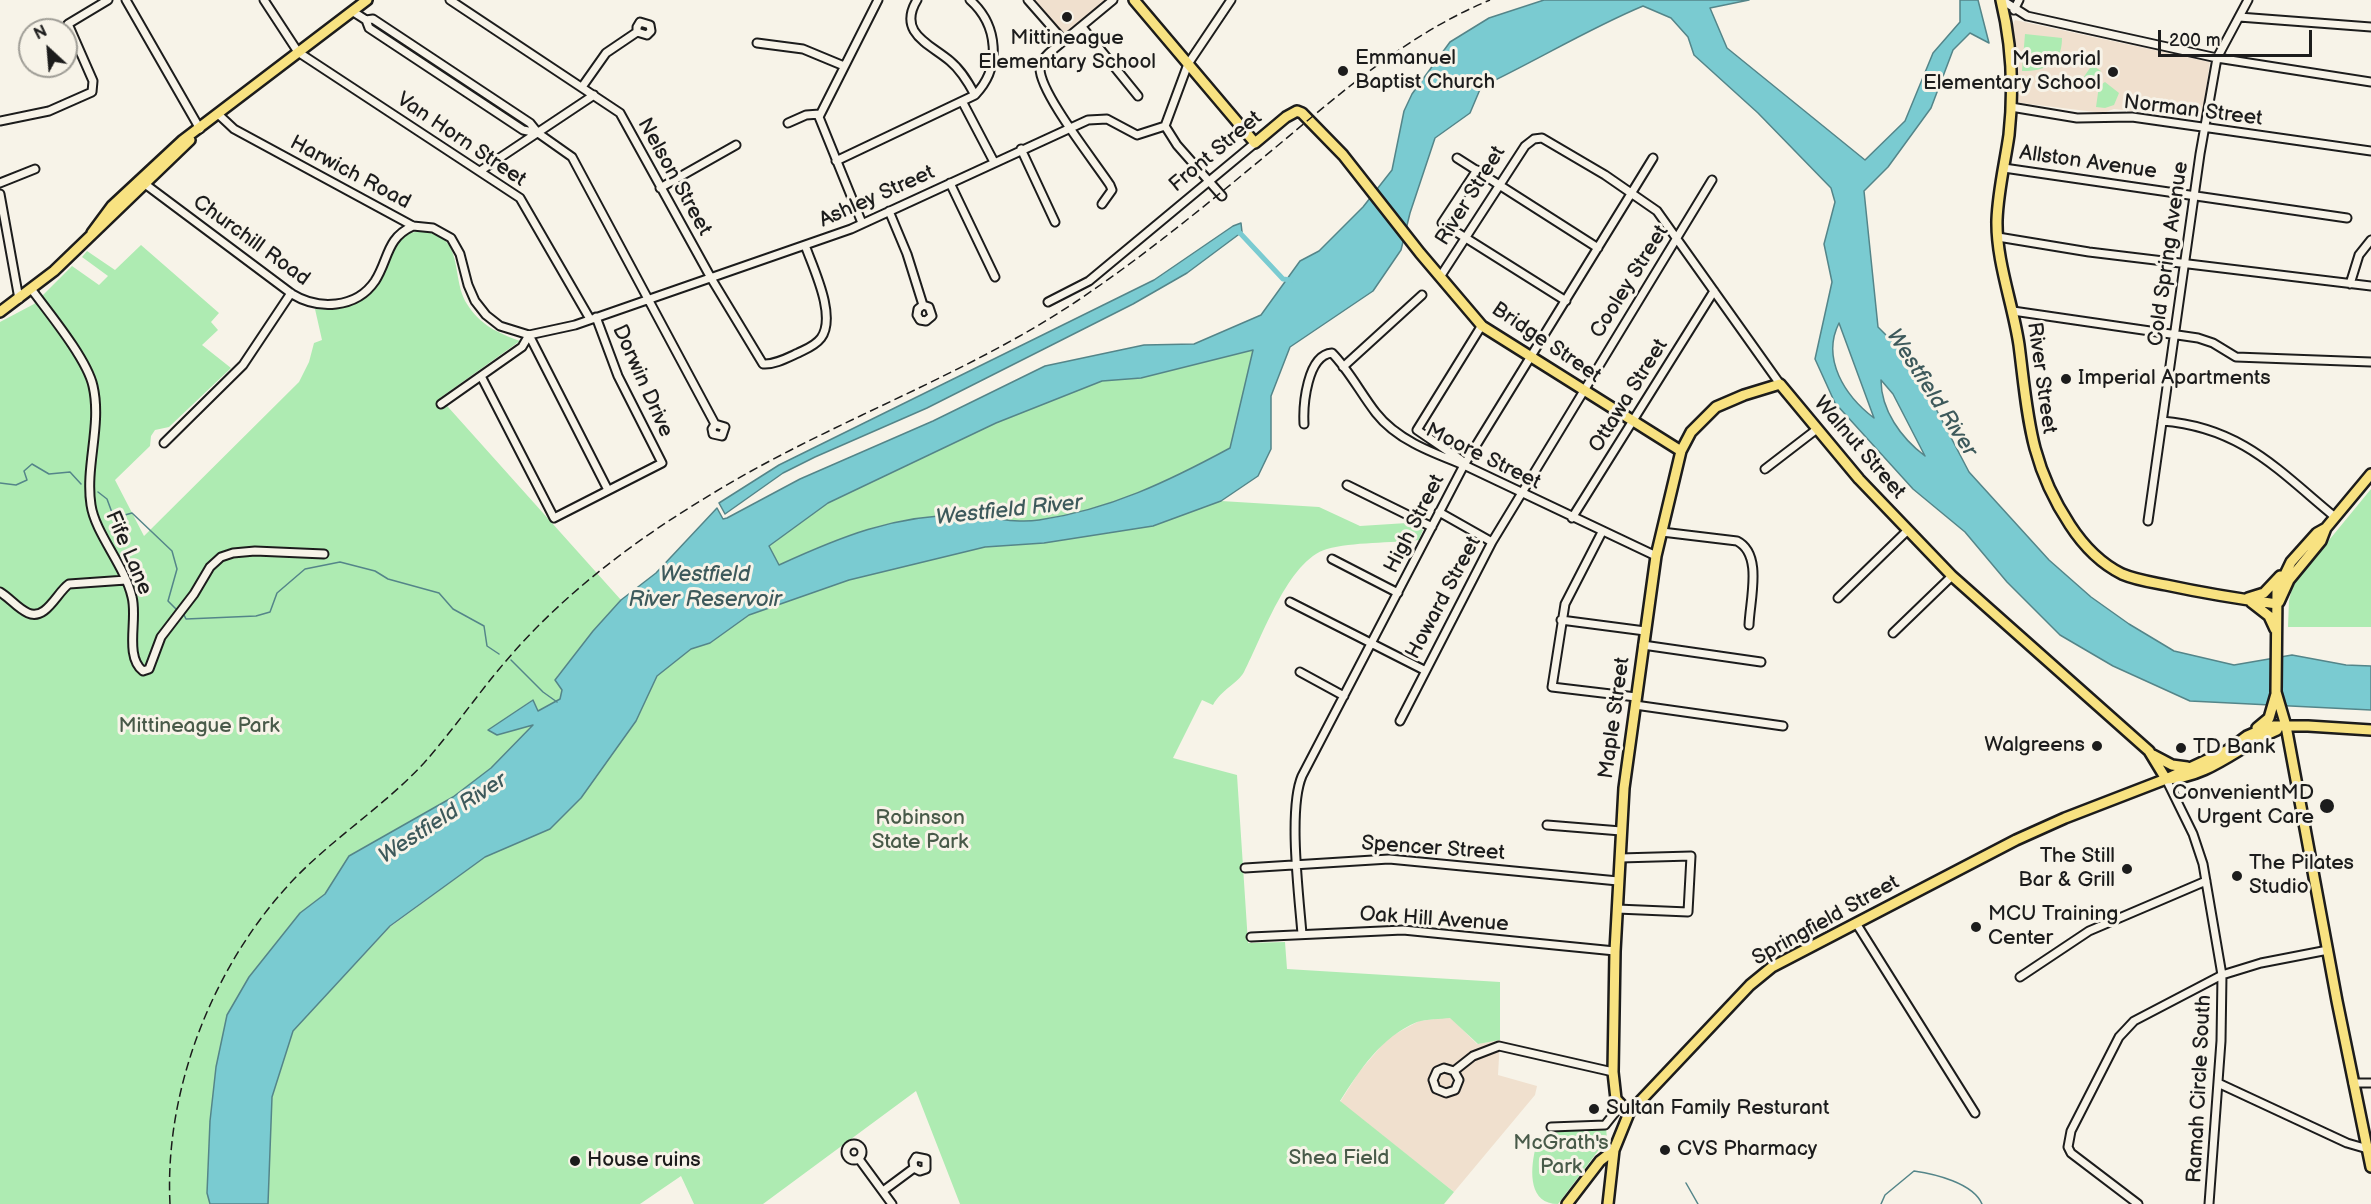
<!DOCTYPE html>
<style>
body{margin:0}
#map{position:relative;width:2371px;height:1204px;overflow:hidden;background:#f7f3e8;font-family:"Balsamiq Sans",sans-serif}
canvas{display:block}
.north{position:absolute;left:18px;top:18px;width:60px;height:60px;box-sizing:border-box;background:#f7f3e8;border:2px solid #9f9d96;border-radius:50%;rotate:334deg;font-size:16px;font-weight:700;line-height:24px;text-align:center;color:#1c1c1c}
.north::after{content:'';display:block;margin:auto;width:21px;height:27px;background:#1c1c1c;clip-path:polygon(50% 0,100% 100%,50% 72%,0 100%)}
.scale{position:absolute;left:2158px;top:30px;width:154px;height:27px;box-sizing:border-box;border:3px solid #1c1c1c;border-top:0;padding-left:8px;font-size:18px;line-height:21px;white-space:nowrap;color:#1c1c1c;-webkit-text-stroke:4px #f7f3e8;paint-order:stroke}
</style>
<div id="map">
<canvas width="2371" height="1204"></canvas>
<div class="north">N</div>
<div class="scale">200 m</div>
</div>
<script>
const ctx = document.querySelector('canvas').getContext('2d');
ctx.lineJoin = 'round';
function fillPath(path, color) {
  ctx.fillStyle = color;
  ctx.fill(path, 'evenodd');
}
function trace(path, color, width, dash) {
  ctx.strokeStyle = color;
  ctx.lineWidth = width;
  ctx.lineCap = dash ? 'butt' : 'round';
  ctx.setLineDash(dash || []);
  ctx.stroke(path);
}
function write(font, color, halo, rows, align = 'center') {
  ctx.font = font + ' "Balsamiq Sans",sans-serif';
  ctx.lineWidth = 6;
  ctx.setLineDash([]);
  ctx.textBaseline = 'middle';
  ctx.strokeStyle = halo;
  ctx.fillStyle = color;
  for (const [text, x, y, turn = 0] of rows) {
    ctx.save();
    ctx.translate(x, y);
    ctx.rotate((+turn || 0) * Math.PI / 180);
    ctx.textAlign = isNaN(turn) ? turn : align;
    if (halo) ctx.strokeText(text, 0, 0);
    ctx.fillText(text, 0, 0);
    ctx.restore();
  }
}
fillPath(new Path2D(`
 M1033 0H1106L1065 34 1061 33Z
 M2015 20 2210 62 2202 118 2114 109 2103 113 2021 103 2017 101V59L2012 26Z
 M1450 1017 1477 1044 1500 1040 1498 1075 1537 1086 1535 1095 1454 1192 1340 1102 1359 1072 1388 1038 1419 1021Z`), '#f0e0ce');
fillPath(new Path2D(`
 M2025 34 2062 38C2062 64 2046 71 2022 71Z
 M2092 65 2101 71 2090 87 2081 81Z
 M2105 82 2119 93 2114 105 2105 108 2096 107 2099 86Z
 M422 231C466 236 450 276 467 304 480 325 498 333 520 341L440 398 621 600 558 675 555 680 562 690 560 699 538 711 532 700 489 730 497 735 534 724 491 768 453 797 350 856 325 894 300 913 249 977 227 1015 216 1067 210 1121 207 1193 210 1204H0V322L34 304 72 266 99 285 108 276 82 257 87 251 115 270 141 245 219 313 211 322 218 330 202 345 231 368 169 427 155 430 151 436 150 446 115 480 144 536 299 382 309 362 314 343 322 340 315 309C345 311 371 300 384 272 389 263 390 249 396 241 402 234 413 232 422 231Z
 M1253 350 1230 448C1169 481 1108 510 1039 520 1014 524 987 516 962 515 893 515 840 537 779 565L769 546 828 503 996 423 1102 381 1141 378Z
 M2371 489V627H2288L2289 601 2293 584Z
 M1221 501 1319 507 1360 526 1407 523 1423 530 1419 540C1392 543 1352 542 1327 549 1288 560 1262 638 1244 672 1237 684 1222 689 1213 705L1202 700 1173 758 1237 775 1248 943 1285 942 1287 969 1500 982V1040L1478 1044 1450 1018C1440 1019 1427 1019 1417 1022 1381 1037 1360 1070 1340 1101L1454 1192 1444 1204H960L916 1091 763 1204H694L681 1176 640 1204H268L272 1097 293 1031 390 927 485 857 550 829 581 798 636 721 657 676 691 649 710 643 749 615 849 580 985 547 1044 543 1153 526Z
 M1551 1127H1606L1607 1139 1558 1204C1529 1204 1530 1172 1535 1150 1537 1142 1546 1133 1551 1127Z`), '#aeebb2');
const water = new Path2D(`
 M1544 0H1749L1710 8 1727 48 1865 160 1905 121 1933 53 1960 22V0H1978L1989 43 1970 33 1953 50 1931 108 1888 167 1864 191 1878 327 1910 359 1969 472 2049 560 2091 597 2129 624 2174 651 2234 665 2292 655 2346 665 2371 666V710L2190 701 2113 666 2060 635 2007 582 1965 532 1913 489 1835 403 1815 359 1832 282 1824 244 1835 202 1831 188 1758 113 1694 55 1688 37 1671 18 1643 6C1588 29 1536 61 1481 87L1470 113 1435 138 1410 213 1401 250 1373 291 1290 347 1271 396V449L1258 476 1221 501 1153 526 1044 543 985 547 849 580 749 615 710 643 691 649 657 676 636 721 581 798 550 829 485 857 390 926 293 1031 272 1097 268 1204H210L207 1193 210 1121 216 1067 227 1015 249 977 300 913 325 894 349 856 453 797 491 768 533 725 497 735 488 730 533 700 538 711 560 699 562 690 555 680 593 631 621 600 656 573 717 508 723 519 727 518 800 479 933 421 1045 366 1144 345 1194 344 1261 315 1300 261 1319 251 1363 207 1392 170 1404 111 1412 94 1450 42 1489 18ZM1839 323 1874 418C1845 396 1821 359 1839 323ZM1253 350 1230 448C1169 481 1109 510 1039 520 1014 524 987 516 962 515 894 515 840 537 779 565L769 546 828 503 996 423 1102 381 1141 378ZM1881 380 1893 394 1925 456C1901 438 1881 410 1881 380Z
 M1241 223 1242 232 1187 273 1133 304 927 408 815 457 783 473 725 514 719 503 779 465 1154 280 1233 226Z`);
fillPath(water, '#7acbd1');
trace(water, '#548589', 1.5);
trace(new Path2D(`
 M0 483 16 485 27 480 24 471 32 464 49 474 70 472 81 484
 M98 492 107 499 114 518 132 513 172 551 177 569 168 601 177 610
 M184 615 186 619 256 616 270 612 277 593 305 569 340 562 375 571 388 579 439 593 453 609 484 626 487 646 499 654
 M511 660 543 692 557 702
 M1686 1183 1698 1204
 M1881 1204 1885 1195 1914 1171C1935 1174 1973 1183 1982 1204`), '#548589', 1.5);
trace(new Path2D(`
 M1235 231 1240 233 1283 279 1291 280`), '#7acbd1', 5);
const minor = new Path2D(`
 M126 0 200 129
 M264 0 298 52 520 198 590 319
 M450 0 620 113 711 278 763 364C774 365 787 358 798 353 806 349 815 346 821 338 837 316 813 268 805 245
 M917 0C897 33 930 44 950 61 961 70 968 82 975 95 1002 67 998 25 970 0
 M1028 0 1064 41
 M2002 0 2027 16 2217 58 2371 82
 M2014 10 2019 0
 M352 11 366 20 369 28 523 130 538 133 572 157 715 424 725 427 722 436 713 434 712 429 715 424
 M2239 17 2371 27
 M366 20 373 19 530 123 538 133
 M1082 27 1138 96
 M757 43 803 49 844 66
 M582 87 606 53 637 32V27L640 22 650 25 651 31 647 35 637 32
 M962 101 994 162
 M2011 107 2077 118 2132 117 2371 151
 M218 114 234 129 413 226 433 228 451 238 460 254 468 285 475 301 486 315 500 326 529 335 575 325 851 229 1088 120 1107 119 1137 135 1165 126
 M0 121 49 111 92 92 93 81 68 24 108 0
 M788 123 806 115 820 114
 M1165 126 1188 64 1231 0
 M1165 126 1177 145 1222 196
 M1021 149 1055 222
 M1457 158 1598 248
 M836 161 975 95
 M2004 168 2347 218
 M1477 170 1442 223 1566 301
 M480 171 594 95
 M141 181 292 294C318 310 356 309 375 281 389 259 386 238 413 226
 M0 183 35 169
 M950 183 995 277
 M660 188 736 145
 M0 194 19 299
 M1102 204 1112 190 1110 185C1095 162 1039 92 1040 68 1040 62 1045 57 1049 53L1113 0
 M889 211 907 254 923 305 918 309 917 315 920 320 926 321 932 316 929 307 923 305
 M862 223 819 117 878 0
 M1998 237 2089 252 2371 286
 M1440 277 1525 146 1534 139 1542 138 1605 175 1657 211 1780 384
 M2350 284 2359 255 2371 240
 M32 290C49 313 87 359 93 386 102 425 85 466 91 505 95 533 125 566 132 597 138 619 124 656 143 671L149 669 161 637 194 594 210 567 221 557 233 553 255 551 324 554
 M1048 302 1089 281 1255 143
 M2013 311 2198 338 2213 343 2236 357 2371 362
 M529 335 608 490
 M1343 367 1422 295
 M481 376 554 518 662 463 618 376 596 317
 M441 404 522 347 529 335
 M2162 421C2241 427 2278 470 2335 517
 M1304 424C1303 405 1307 355 1332 353 1349 370 1361 394 1376 413 1397 440 1433 453 1464 465L1656 556
 M164 443 243 365 291 293
 M1461 460 1417 430 1482 325
 M1765 469 1817 429
 M1347 485 1432 527
 M1439 512 1492 542
 M1572 518 1714 291
 M2148 521 2200 154 2217 58 2248 0
 M1602 532 1565 604 1552 687 1636 697
 M1662 532 1737 541C1763 554 1750 599 1749 625
 M1332 559 1398 593
 M0 592C10 598 17 608 28 613 46 621 57 592 69 584L126 580
 M1838 598 1908 530
 M1290 602 1424 670
 M1561 620 1645 631
 M1893 633 1952 576
 M1643 645 1761 662
 M1300 672 1344 696
 M1635 705 1783 726
 M1400 721 1492 542 1712 180
 M2166 779 2193 834 2203 864 2222 975 2221 1041 2209 1204
 M1547 825 1621 831
 M1245 868 1389 859 1618 881
 M1617 909 1688 912 1691 856 1620 858
 M1856 923 1975 1113
 M1302 934C1299 896 1288 809 1302 776L1464 465 1653 158
 M1251 937 1403 930 1615 951
 M2020 977 2089 931 2206 881
 M1454 1071 1459 1080 1455 1090 1446 1093 1436 1089 1433 1080 1437 1071 1444 1068 1454 1071 1473 1056 1499 1046 1613 1072
 M2218 1083 2347 1143 2371 1150
 M2353 1083H2371
 M1551 1127 1605 1125 1621 1105
 M846 1152a8 8 0 1 1 16 0a8 8 0 1 1-16 0Z
 M859 1159 892 1204
 M883 1191 914 1168 913 1162 916 1157 926 1159V1169L920 1171 914 1168
 M2138 1204 2071 1153 2068 1147 2071 1131 2119 1037 2134 1021 2222 975 2261 963 2328 950`);
const major = new Path2D(`
 M1134 0 1255 143 1286 117 1297 111 1302 113 1343 155 1420 253 1482 326 1681 451
 M2001 0C2012 45 2014 89 2009 135 2005 163 1998 191 1997 220 1996 261 2013 304 2019 345 2028 415 2029 463 2070 525 2083 545 2100 563 2122 574 2136 580 2151 582 2166 585 2203 593 2240 599 2277 604
 M92 233 112 206 183 140 367 0
 M0 312 54 271 190 140
 M2326 528 2317 533 2291 562 2277 591 2276 692 2286 726 2337 1001 2371 1167
 M2248 598 2264 593 2280 576
 M2251 602 2269 616 2275 629
 M2279 602 2289 580 2321 541 2326 528 2371 474
 M2257 728 2269 718 2276 694
 M2153 755 2172 765 2187 767
 M2166 779C2209 778 2240 745 2277 730
 M1629 1113 1616 1099 1613 1072 1615 951 1624 788 1656 556 1681 451 1691 432 1716 407 1744 395 1780 384 1859 479 1952 576 2149 751 2166 779
 M1567 1204 1600 1161 1614 1150
 M1608 1204 1614 1150 1629 1113 1750 985 1772 967 2016 840 2065 818 2166 779 2228 750 2247 736 2263 729 2273 726H2308L2371 730`);
trace(minor, '#1c1c1c', 11);
trace(major, '#1c1c1c', 14);
trace(minor, '#f7f3e8', 7);
trace(major, '#f8e281', 9);
trace(new Path2D(`
 M170 1204C164 1086 216 958 299 874 338 835 386 804 424 763 455 728 481 689 512 654 569 589 641 536 715 492 832 421 963 377 1077 301 1147 254 1211 201 1276 147 1343 91 1408 34 1490 0`), '#1c1c1c', 1.5, [9, 4.5]);
for (const [x, y, r, color] of [
 [1067,17,6,"#1c1c1c"],
 [1343,71,6,"#1c1c1c"],
 [2113,72,6,"#1c1c1c"],
 [2066,379,6,"#1c1c1c"],
 [2097,746,6,"#1c1c1c"],
 [2181,748,6,"#1c1c1c"],
 [2327,806,8,"#1c1c1c"],
 [2127,869,6,"#1c1c1c"],
 [2237,876,6,"#1c1c1c"],
 [1976,927,6,"#1c1c1c"],
 [1594,1109,6,"#1c1c1c"],
 [1665,1150,6,"#1c1c1c"],
 [575,1161,6,"#1c1c1c"]
]) {
  const dot = new Path2D();
  dot.arc(x, y, r, 0, 2 * Math.PI);
  ctx.fillStyle = color;
  ctx.fill(dot);
  trace(dot, '#f7f3e8', 2);
}
write('21px', '#1c1c1c', '#f7f3e8', [
 ["Mittineague",1067,39,"center"],
 ["Elementary School",1067,63,"center"],
 ["Emmanuel",1355,59],
 ["Baptist Church",1355,83],
 ["Memorial",2101,60,"right"],
 ["Elementary School",2101,84,"right"],
 ["Imperial Apartments",2078,379],
 ["Walgreens",2085,746,"right"],
 ["TD Bank",2193,748],
 ["ConvenientMD",2314,794,"right"],
 ["Urgent Care",2314,818,"right"],
 ["The Still",2115,857,"right"],
 ["Bar & Grill",2115,881,"right"],
 ["The Pilates",2249,864],
 ["Studio",2249,888],
 ["MCU Training",1988,915],
 ["Center",1988,939],
 ["Sultan Family Resturant",1606,1109],
 ["CVS Pharmacy",1677,1150],
 ["House ruins",587,1161]
], 'left');
write('21px', '#1c1c1c', '#f7f3e8', [
 ["Norman Street",2193,111,7],
 ["Van Horn Street",461,140,34],
 ["Front Street",1216,152,-40],
 ["Allston Avenue",2088,163,8],
 ["Harwich Road",350,173,28],
 ["Nelson Street",674,177,61],
 ["River Street",1471,196,-58],
 ["Ashley Street",877,197,-24],
 ["Churchill Road",251,241,36],
 ["Cold Spring Avenue",2169,254,-82],
 ["Cooley Street",1630,282,-58],
 ["Bridge Street",1546,343,34],
 ["River Street",2041,378,82],
 ["Dorwin Drive",642,381,66],
 ["Ottawa Street",1629,396,-58],
 ["Walnut Street",1859,448,49],
 ["Moore Street",1483,457,26],
 ["High Street",1415,524,-63],
 ["Fife Lane",128,553,67],
 ["Howard Street",1444,598,-62],
 ["Maple Street",1615,718,-82],
 ["Spencer Street",1433,849,4],
 ["Oak Hill Avenue",1434,920,4],
 ["Springfield Street",1826,921,-29],
 ["Ramah Circle South",2200,1089,-87]
]);
write('21px', '#485a49', '#f7f3e8', [
 ["Mittineague Park",199,727],
 ["Robinson",920,819],
 ["State Park",920,843],
 ["McGrath's",1561,1144],
 ["Park",1561,1168],
 ["Shea Field",1339,1159]
]);
write('italic 22px', '#3d595b', '#f7f3e8', [
 ["Westfield River",1931,393,57],
 ["Westfield River",1009,511,-6],
 ["Westfield",705,575],
 ["River Reservoir",705,600],
 ["Westfield River",443,819,-33]
]);
</script>
